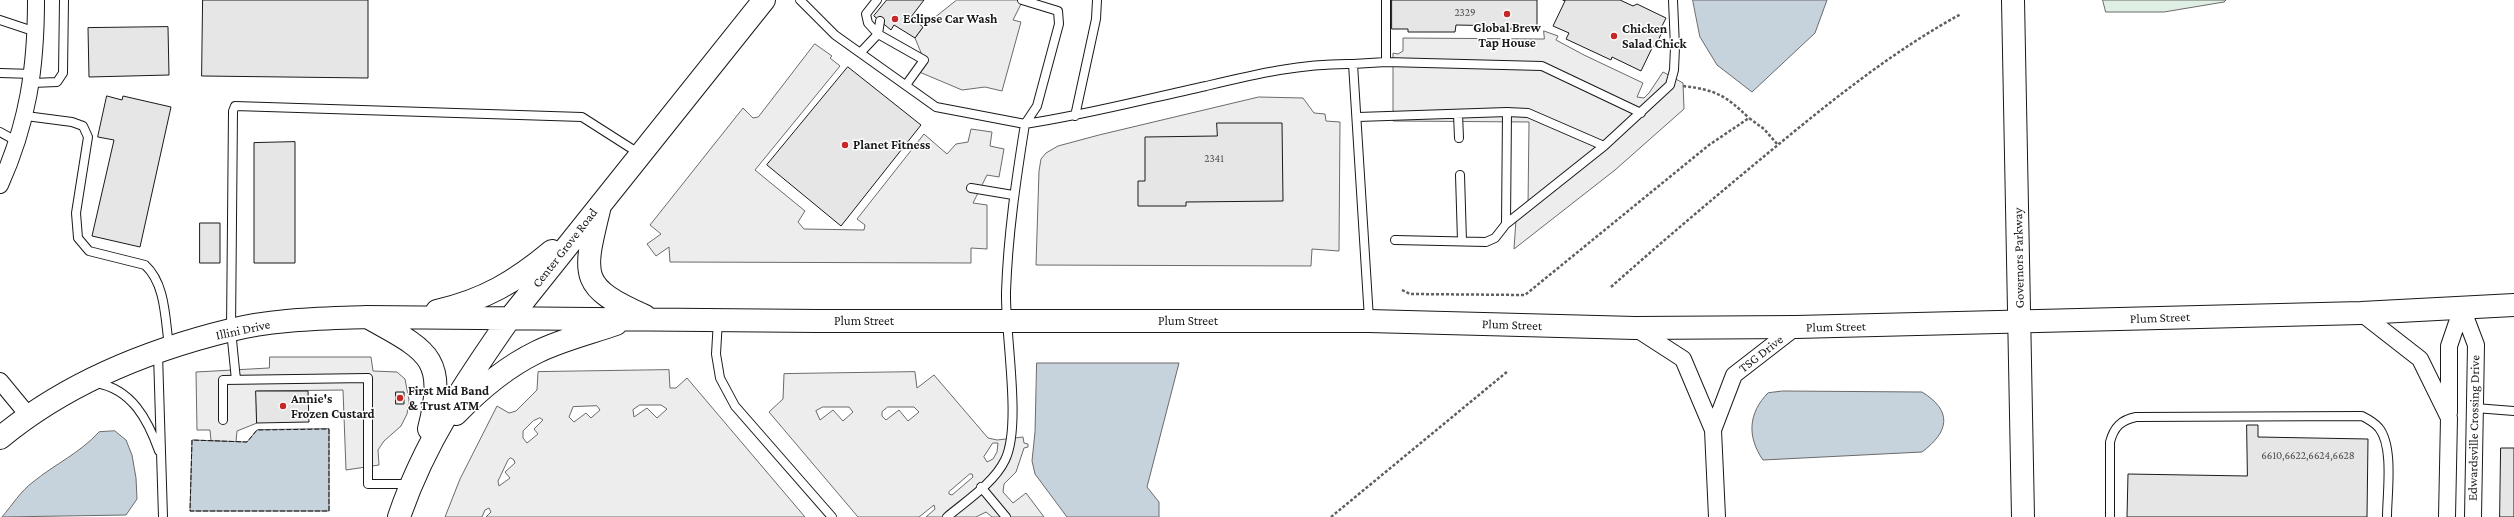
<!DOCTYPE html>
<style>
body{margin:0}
canvas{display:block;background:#fff}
</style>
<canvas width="2514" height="517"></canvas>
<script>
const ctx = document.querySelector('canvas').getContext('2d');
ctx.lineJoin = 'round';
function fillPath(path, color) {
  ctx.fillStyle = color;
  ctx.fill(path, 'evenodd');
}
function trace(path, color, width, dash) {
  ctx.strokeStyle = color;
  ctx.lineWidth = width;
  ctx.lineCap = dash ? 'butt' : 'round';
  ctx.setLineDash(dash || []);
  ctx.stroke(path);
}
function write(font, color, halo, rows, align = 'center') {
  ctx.font = font + ' "Crimson Pro",serif';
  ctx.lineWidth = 3;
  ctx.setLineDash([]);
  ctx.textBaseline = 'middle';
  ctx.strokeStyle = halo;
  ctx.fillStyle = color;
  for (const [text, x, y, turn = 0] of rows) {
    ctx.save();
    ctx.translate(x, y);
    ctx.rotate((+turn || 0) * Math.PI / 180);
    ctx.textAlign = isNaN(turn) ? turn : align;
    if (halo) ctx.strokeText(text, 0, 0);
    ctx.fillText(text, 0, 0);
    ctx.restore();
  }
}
const green = new Path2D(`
 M2103 0H2226L2224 2 2164 12H2106Z`);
fillPath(green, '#e0efe3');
trace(green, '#6a6a6a', 1);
const parking = new Path2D(`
 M957 0H1023L1013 20 1021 22 1002 91 985 87 962 90 917 71 924 60 915 38 923 27Z
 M1544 31 1558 36 1556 40 1584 55 1643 83 1637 97 1644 98 1649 93 1663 72 1683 83 1684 109 1615 170 1514 249 1516 219 1528 206 1529 122 1393 121V53L1398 54 1403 51V38L1544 39Z
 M815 44 832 56 830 58 840 66 755 170 805 211 798 222 804 229 864 230 865 225 857 219 924 134 947 154 956 144 968 142 971 129 992 132 990 146 1004 149 999 177 987 175 973 203 987 205V249L971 248V263L670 262 669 247 656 256 647 244 661 234 650 225 743 108 753 118 758 117Z
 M1259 97 1303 98 1314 113 1325 114 1326 121 1340 122 1339 251 1312 249 1311 266 1036 265 1039 171 1041 159 1046 153 1058 146 1099 135Z
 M270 357H371L373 371 397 372 405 379 409 400 407 414 401 426 384 441 378 450 379 465 346 470 343 390 257 391V423L237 431 236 442 211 441 210 430H197L196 372 269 368Z
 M669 370 670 388H676L687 378 805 517H486L491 512 489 508 485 510 482 517H445L460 479 497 406 509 413 516 411 537 390 538 372ZM640 405H661L667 409 657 418 647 408 634 417 633 410ZM597 406 600 410 591 418 586 413 574 422 569 417 573 407ZM540 418 543 420 534 429 538 434 527 443 523 438V431L533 421ZM511 458 514 460 515 463 505 472 510 478 499 486 498 481 508 460Z
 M915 372 917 388 934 375 988 438 997 440 1023 437 1024 443 1028 444V447L1024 448 1016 472 1004 484 1003 492 1013 503 1026 493 1044 517H992L986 512 976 517H926L935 509 934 505 919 517H858L769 412 783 399 784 374ZM823 407H849L853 412 843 421 833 410 820 420 816 411ZM888 407H914L919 412 908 421 899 410 886 420 882 416V412ZM993 443H998L997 452 993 459 987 462 984 457ZM970 474H972L973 477 952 495 949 494V492Z`);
fillPath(parking, '#ededed');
trace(parking, '#6a6a6a', 1);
const water = new Path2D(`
 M1693 0H1827L1815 33 1752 92 1717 65 1700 37Z
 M1037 363H1179L1147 487 1159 502V517H1067L1035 474 1032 461 1035 432Z
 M1783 391 1922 392C1953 411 1949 432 1922 452L1763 460C1747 437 1748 413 1768 393Z
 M329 429V511H190L192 440 247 442 257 430Z
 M115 431 126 440 132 455 136 478 137 499 126 515 2 517C12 505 21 491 33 482 55 464 80 453 99 432Z`);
fillPath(water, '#c6d2dc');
trace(water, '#6a6a6a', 1);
const building = new Path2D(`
 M203 0H368V78L202 76Z
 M887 0H924L911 17 923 27 915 38 894 25 891 30 874 16Z
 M1392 0H1537V29H1506V26L1456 25 1455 32H1408V29H1392Z
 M1563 0H1620L1633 6 1637 4 1666 18 1662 26 1664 28 1655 47 1653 46 1641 71 1612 57 1611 60 1566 39 1569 33 1553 26 1565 1Z
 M168 27 169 75 89 77 88 28Z
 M848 67 921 125 841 226 767 165Z
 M107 96 122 100 123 96 171 107 140 247 92 236 114 140 98 137Z
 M1217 123H1282L1283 201 1186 202V206H1138V181H1145V137L1217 136Z
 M295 142V263H254V143Z
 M200 223H220V263H200Z
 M256 391H308L309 422 257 423Z
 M396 392H404V404H396Z
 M2247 425H2258V437L2368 439 2367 517H2127L2128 474 2247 476Z
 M2501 448H2514V517H2500Z`);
fillPath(building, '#e6e6e6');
trace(building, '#1a1a1a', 1);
const lane = new Path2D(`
 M800 0 835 35 936 107 1025 124 1037 106 1059 24 1058 11 1022 0
 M1386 0V62
 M0 20 36 32
 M880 21 878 34 924 60 906 85
 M861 52 878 34 868 23 866 14 877 0
 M1353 64 1386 62 1542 66 1641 113
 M0 73 33 74
 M32 83 57 82 63 73 64 0
 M1507 112 1506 224 1604 146 1670 85 1674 70 1675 47 1673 0
 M1458 114 1459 138
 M26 116 72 122 83 126 88 137 76 213 78 238 89 251 145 265C166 284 165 320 169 346
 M1075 116 1096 19 1097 0
 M1358 117 1507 112 1528 113 1604 146
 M0 132 18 142
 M1460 175 1462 241
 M971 188 1013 195
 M1395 240 1486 242 1495 238 1506 224
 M718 320 716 354 720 378 735 406 832 517
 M158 354 163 517
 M236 380 231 330 233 111 235 106 582 117 640 154
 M96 383C132 389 148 420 159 451
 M2475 408 2514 411
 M223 420V380L368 378V484H410
 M981 487 1006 517
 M947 517C966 501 994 483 1005 460 1022 426 1005 335 1006 292 1008 235 1016 180 1025 124 1086 115 1146 99 1206 86 1256 74 1303 63 1353 64L1369 319
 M2110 517V442C2114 427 2121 420 2136 417L2362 416C2368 419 2374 422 2379 428 2394 447 2387 494 2387 517`);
const street = new Path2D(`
 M0 185C28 123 36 68 36 0
 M2462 308 2476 345 2473 517
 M2361 313 2420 359 2449 418 2447 517
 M1635 328 1683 359 1713 430
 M0 381 28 415
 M2449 413V346L2462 308
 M1717 517 1713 430 1734 375 1796 327`);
const secondary = new Path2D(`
 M599 210C583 276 579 287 645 316
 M437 311C484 300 515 282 552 251
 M369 318C428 351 447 357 429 429
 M456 414C480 389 506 367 537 352 561 340 590 333 616 324
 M0 438C65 384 149 350 231 330 274 319 321 319 366 317L818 321H1369L1635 328 1796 327 2361 313 2514 305
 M399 517C424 443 466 381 510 318L764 0`);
const primary = new Path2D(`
 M2013 0 2023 517`);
trace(lane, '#1a1a1a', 10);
trace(street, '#1a1a1a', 18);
trace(secondary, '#1a1a1a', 24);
trace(primary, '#1a1a1a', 24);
trace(new Path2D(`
 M1683 86C1716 90 1725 95 1749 118
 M1611 287C1666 238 1722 191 1779 144 1836 97 1895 50 1961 14
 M1402 290 1410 294 1525 295 1709 145 1749 118 1764 129 1778 145
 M1331 517 1508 371`), '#5f5f5f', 2.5, [3, 2]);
trace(lane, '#fff', 8);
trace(street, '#fff', 16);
trace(secondary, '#fff', 22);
trace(primary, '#fff', 22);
trace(new Path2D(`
 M329 429V511H190L192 440 247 442 257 430Z`), '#1a1a1a', 1, [5, 2]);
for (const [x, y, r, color] of [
 [1507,14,4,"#c62828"],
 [895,19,4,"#c62828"],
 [1614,36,4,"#c62828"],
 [845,145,4,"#c62828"],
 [400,398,4,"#c62828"],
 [283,406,4,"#c62828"]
]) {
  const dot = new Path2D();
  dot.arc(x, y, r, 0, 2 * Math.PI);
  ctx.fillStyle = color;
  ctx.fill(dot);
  trace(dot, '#fff', 1.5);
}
write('11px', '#4d4d4d', null, [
 ["2329",1465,13],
 ["2341",1214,159],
 ["6610,6622,6624,6628",2308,456]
]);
write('bold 13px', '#1a1a1a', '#fff', [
 ["Eclipse Car Wash",903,19],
 ["Global Brew",1507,28,"center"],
 ["Tap House",1507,43,"center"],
 ["Chicken",1622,29],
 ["Salad Chick",1622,44],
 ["Planet Fitness",853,145],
 ["First Mid Band",408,391],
 ["& Trust ATM",408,406],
 ["Annie's",291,399],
 ["Frozen Custard",291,414]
], 'left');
write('13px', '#1a1a1a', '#fff', [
 ["Center Grove Road",565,248,-52],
 ["Governors Parkway",2019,258,-91],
 ["Plum Street",2160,318,-2],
 ["Plum Street",864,321],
 ["Plum Street",1188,321],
 ["Plum Street",1512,325,2],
 ["Plum Street",1836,327,-1],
 ["Illini Drive",243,330,-12],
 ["TSG Drive",1761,354,-38],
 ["Edwardsville Crossing Drive",2474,428,-89]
]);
</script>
